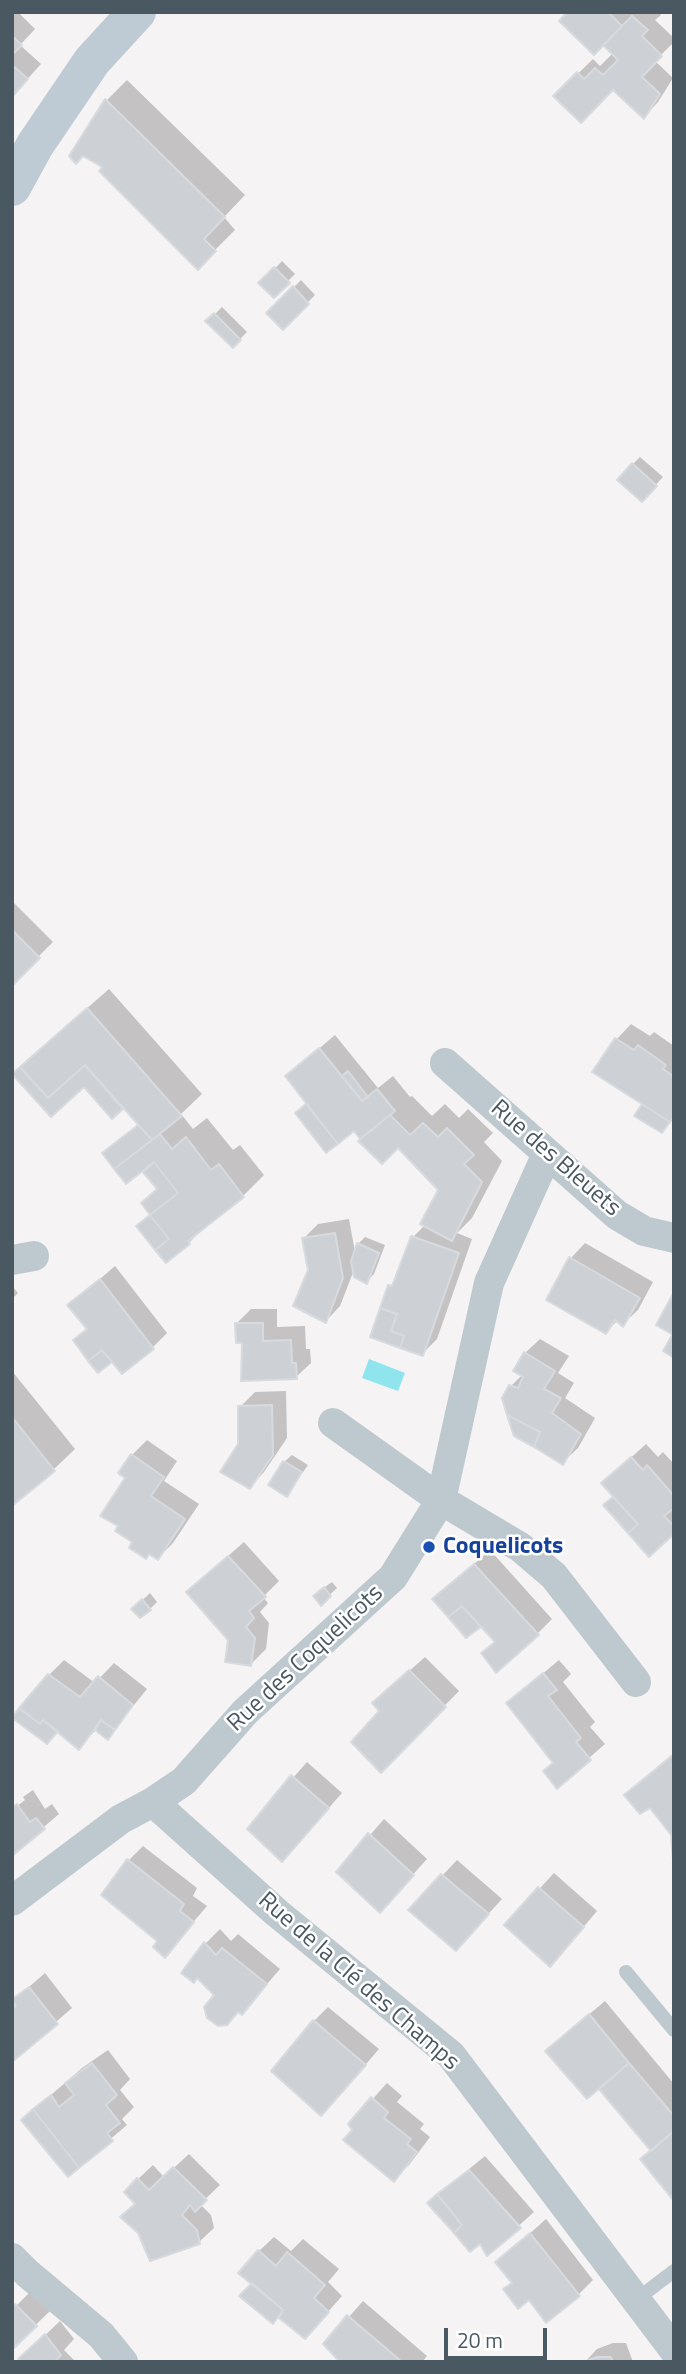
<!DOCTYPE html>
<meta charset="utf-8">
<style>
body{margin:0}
#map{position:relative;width:686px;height:2374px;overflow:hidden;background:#f5f3f3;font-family:"Titillium Web",sans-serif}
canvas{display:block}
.frame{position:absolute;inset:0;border:14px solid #4a5861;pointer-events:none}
.scale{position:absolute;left:444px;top:2328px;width:103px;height:32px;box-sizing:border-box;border:4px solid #4a5861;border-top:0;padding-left:9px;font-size:21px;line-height:24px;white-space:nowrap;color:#4a5861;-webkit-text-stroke:5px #fff;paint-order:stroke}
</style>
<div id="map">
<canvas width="686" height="2374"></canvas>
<div class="frame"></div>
<div class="scale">20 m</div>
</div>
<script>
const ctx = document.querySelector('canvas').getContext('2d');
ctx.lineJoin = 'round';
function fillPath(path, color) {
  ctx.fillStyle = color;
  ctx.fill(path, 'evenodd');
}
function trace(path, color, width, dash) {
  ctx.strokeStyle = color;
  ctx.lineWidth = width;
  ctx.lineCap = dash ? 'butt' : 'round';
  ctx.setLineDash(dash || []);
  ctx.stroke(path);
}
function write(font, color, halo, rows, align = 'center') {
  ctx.font = font + ' "Titillium Web",sans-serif';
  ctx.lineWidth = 5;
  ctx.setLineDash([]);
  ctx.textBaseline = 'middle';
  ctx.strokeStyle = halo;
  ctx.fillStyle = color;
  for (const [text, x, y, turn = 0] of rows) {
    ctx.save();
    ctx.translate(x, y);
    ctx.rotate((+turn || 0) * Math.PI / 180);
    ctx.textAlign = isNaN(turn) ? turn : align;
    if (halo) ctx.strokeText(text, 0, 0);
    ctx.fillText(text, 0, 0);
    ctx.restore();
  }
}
fillPath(new Path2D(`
 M369 1359 405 1373 398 1391 362 1378Z`), '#90e4ed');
fillPath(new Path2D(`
 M12 12H18L35 29 20 45 41 64 12 96Z
 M569 12H659L661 15 655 20 674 38V42L655 61 673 78 658 102 644 117 613 88 555 96 593 59 600 66 613 53Z
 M127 80 245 195 224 217 235 230 198 267 104 167 84 154 71 156 107 100Z
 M282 261 295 274 274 295 261 283Z
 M301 280 315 295 283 328 269 313Z
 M222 307 247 332 233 346 208 321Z
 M640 457 663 477 642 500 633 464Z
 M12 901 53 942 12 983Z
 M109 989 202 1094 181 1114 193 1129 207 1118 233 1150 240 1145 264 1175 243 1196 209 1222 189 1243 152 1214 159 1189 152 1165 150 1163 122 1164 111 1146 140 1124 124 1106 112 1116 84 1084 29 1059Z
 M631 1024 650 1036 654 1032 674 1046V1116L645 1103 595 1071 617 1039Z
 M335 1035 378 1088 393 1076 410 1097 412 1096 432 1116 445 1104 459 1118 468 1109 493 1133 484 1142 502 1161 472 1218 457 1233 472 1239 437 1339 422 1354 390 1286 397 1279 413 1237 425 1225 440 1189 398 1146 362 1139 354 1128 327 1150 304 1106 308 1103 287 1076Z
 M349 1219 355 1252 358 1244 365 1237 385 1245 374 1274 366 1282 354 1270 340 1306 326 1321 310 1270 304 1238 318 1224Z
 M585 1243 653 1282 638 1310 623 1324 618 1320 606 1332 571 1258Z
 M115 1266 167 1333 153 1347 111 1360 98 1371 75 1340 88 1328 70 1305Z
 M12 1286 18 1293 12 1299Z
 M251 1309H277V1327L305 1326 306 1349H310L311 1363 296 1377 244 1341 236 1324Z
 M540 1339 569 1356 558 1373 574 1383 565 1398 595 1418 578 1448 563 1462 511 1386 522 1375 525 1353Z
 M12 1371 75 1449 54 1469 12 1504Z
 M286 1391 287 1438 264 1472 250 1487 240 1445V1407L255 1392Z
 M147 1440 177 1461 164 1481 199 1504 173 1543 158 1558 151 1552 146 1557 135 1542 128 1478 132 1455Z
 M646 1444 658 1457 663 1452 674 1464V1532L649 1555 606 1506 615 1496 603 1483Z
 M292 1455 308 1465 287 1495 284 1462Z
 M244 1542 279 1581 263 1597 268 1603 260 1612 269 1623 266 1649 251 1664 230 1639 203 1578Z
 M490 1550 552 1619 537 1634 483 1654 496 1641 481 1624 466 1635 434 1599Z
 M332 1582 337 1588 321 1603 322 1589Z
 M150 1593 157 1602 150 1609H133Z
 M425 1657 459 1691 381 1770 382 1711 389 1689Z
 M64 1660 95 1683 114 1663 147 1689 108 1737 97 1729 79 1747 49 1675Z
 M559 1660 571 1674 563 1682 595 1722 590 1727 605 1744 557 1786 554 1762 508 1703Z
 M674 1753V1848L672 1835 650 1805 626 1795Z
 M307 1762 342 1793 296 1845 249 1828Z
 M33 1790 45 1809 52 1804 59 1814 12 1854V1810L25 1800 23 1797Z
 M384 1819 427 1859 380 1911 338 1872Z
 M143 1846 197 1888 193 1896 207 1906 165 1955 160 1940 103 1895 129 1860Z
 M457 1860 502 1899 470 1934 410 1910Z
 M554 1873 597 1911 564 1950 506 1925Z
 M220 1929 231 1941 238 1934 280 1969 242 2013 217 1994 198 1976 205 1944Z
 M45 1973 72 2008 12 2060V2008L17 2005 14 2000Z
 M605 2001 674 2084V2198L652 2150 599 2086 562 2037Z
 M328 2007 379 2049 336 2099 314 2021Z
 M108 2050 130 2079 120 2090 134 2107 122 2119 127 2125 68 2175 43 2102 82 2068Z
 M387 2083 402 2096 397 2102 424 2124 420 2129 430 2137 409 2165 394 2179 350 2124Z
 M189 2154 220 2185 200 2204 211 2215 214 2228 199 2242 138 2179 153 2165 164 2177Z
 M485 2156 534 2212 488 2253 446 2188Z
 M546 2219 593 2280 579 2294 529 2297 505 2289 513 2281 498 2262Z
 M274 2237 291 2251 303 2239 339 2269 328 2282 342 2296 319 2322 284 2310 273 2321 254 2284 259 2251Z
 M31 2291 50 2311 12 2348V2301L16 2306Z
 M363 2301 427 2356 422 2362H338L340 2359 325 2344Z
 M60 2321 74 2339 64 2350 76 2362H22L35 2345Z
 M613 2343H626L633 2362H585L597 2349Z`), '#0003');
const building = new Path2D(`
 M567 12H612L610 14 622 26 594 55 559 21Z
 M632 16 648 30 642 36 662 56 642 77 660 94 644 119 613 90 581 123 553 96 577 72 584 79 595 68 603 75 618 60 603 45Z
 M12 36 22 45 12 55Z
 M12 65 28 79 12 97Z
 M105 99 225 217 204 239 216 251 198 270 99 171 102 167 83 156 76 164 69 156Z
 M274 267 290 283 274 298 258 283Z
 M293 286 309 304 283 330 266 313Z
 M214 313 241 340 233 348 205 321Z
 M632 463 657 486 642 502 617 480Z
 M12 930 40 958 12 986Z
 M87 1008 182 1116 152 1140 85 1065 48 1098 20 1067Z
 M615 1038 634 1050 638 1045 666 1065 663 1069 674 1077V1116L670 1122 592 1072Z
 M319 1048 362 1101 377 1089 395 1111 360 1139 354 1131 338 1144 285 1076Z
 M85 1065 123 1109 112 1119 84 1087 51 1117 12 1074 20 1067 48 1098Z
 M348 1071 368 1097 362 1101 342 1076Z
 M306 1104 338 1144 326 1153 295 1113Z
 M642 1104 670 1122 662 1133 634 1116Z
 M390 1115 410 1135 423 1123 438 1137 447 1128 474 1155 464 1164 482 1182 452 1241 420 1224 438 1190 398 1148 382 1164 358 1141Z
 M138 1125 152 1140 114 1169 102 1153Z
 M160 1134 172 1149 186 1137 211 1170 219 1164 244 1197 188 1241 190 1244 166 1263 155 1250 169 1239 150 1215 178 1193 154 1162 126 1184 114 1169Z
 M154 1162 178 1193 150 1215 141 1203 157 1189 143 1172Z
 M150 1215 169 1239 155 1250 136 1226Z
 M335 1233 343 1278 326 1323 293 1306 308 1270 302 1238Z
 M411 1236 459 1253 423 1356 400 1348 404 1336 391 1331 397 1314 380 1308 388 1285 392 1286Z
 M357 1243 379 1253 367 1284 354 1277 351 1261Z
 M569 1257 640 1298 623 1327 615 1320 606 1334 546 1300Z
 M100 1279 154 1349 122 1374 102 1350 88 1361 73 1340 87 1329 67 1305Z
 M674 1292V1339L671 1337 673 1335 656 1325Z
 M380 1308 397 1314 391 1331 404 1336 400 1348 370 1337Z
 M235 1323H263V1341L291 1340 292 1363H296L297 1379 241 1381 242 1343H236Z
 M671 1337 674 1339V1358L663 1351Z
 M102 1350 112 1362 98 1373 88 1361Z
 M524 1352 555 1371 544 1389 561 1398 552 1413 581 1434 563 1465 534 1447 540 1432 507 1415 502 1398 509 1385 518 1388 523 1377 513 1371Z
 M272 1405 273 1455 250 1489 220 1472 238 1444V1406Z
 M507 1415 540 1432 534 1447 514 1436Z
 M12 1417 55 1471 12 1506Z
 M131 1454 164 1477 151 1496 185 1519 158 1560 149 1554 146 1559 129 1548 132 1542 115 1531 118 1526 100 1516 125 1478 118 1473Z
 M631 1457 643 1470 647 1465 674 1496V1508L664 1516 674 1526V1534L649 1557 628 1533 638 1524 601 1483Z
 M283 1461 302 1472 287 1497 268 1485Z
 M613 1497 638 1524 628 1533 603 1505Z
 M228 1556 266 1597 249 1611 254 1618 246 1627 255 1638 251 1666 225 1662 228 1640 186 1592Z
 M474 1564 539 1635 496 1673 481 1653 495 1642 462 1606 448 1617 432 1599Z
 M324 1587 331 1596 321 1606 313 1596Z
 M142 1599 151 1610 140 1618 131 1609Z
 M462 1606 481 1627 466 1638 448 1617Z
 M409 1670 446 1707 381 1773 351 1742 379 1711 372 1703Z
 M543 1673 557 1690 548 1696 581 1738 576 1742 591 1760 557 1789 543 1771 553 1763 506 1703Z
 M48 1674 80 1697 98 1676 133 1705 115 1730 101 1720 79 1750 43 1720 40 1724 19 1708Z
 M19 1708 40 1724 43 1720 58 1731 47 1744 12 1718Z
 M101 1720 115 1730 108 1740 95 1730Z
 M674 1754V1859H673L671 1835 650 1808 640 1814 624 1795Z
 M291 1775 329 1808 282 1862 247 1829Z
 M17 1804 30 1822 36 1818 45 1829 12 1856V1807Z
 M368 1833 414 1875 380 1913 336 1872Z
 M127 1859 184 1904 180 1911 194 1922 165 1958 153 1947 157 1941 101 1895Z
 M441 1874 489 1914 456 1951 408 1910Z
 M538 1887 584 1927 550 1967 504 1925Z
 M204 1942 216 1955 222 1948 267 1984 242 2015 238 2012 227 2025 218 2026 207 2018 204 2007 214 1995 197 1978 194 1983 181 1973Z
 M29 1987 58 2024 12 2062V2009L16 2006 12 1999Z
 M589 2014 629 2063 587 2099 545 2051Z
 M313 2020 366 2065 321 2116 271 2071Z
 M92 2063 117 2095 106 2105 120 2123 107 2133 113 2141 79 2168 33 2109 51 2095 59 2107 74 2095 65 2083Z
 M629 2063 674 2116V2131L651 2151 599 2089Z
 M371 2097 388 2112 384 2118 411 2139 407 2144 417 2152 394 2182 343 2140 352 2130 348 2124Z
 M33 2109 79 2168 68 2177 21 2120Z
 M674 2131V2201L640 2159Z
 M173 2167 207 2200 195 2212 190 2205 182 2215 197 2230 200 2244 150 2261 138 2233 120 2217 135 2204 124 2192 137 2178 149 2190Z
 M469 2170 521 2228 487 2256 480 2244 470 2252 454 2233 462 2225 437 2194Z
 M437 2194 462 2225 454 2233 427 2203Z
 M530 2233 580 2296 546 2323 529 2300 518 2309 503 2289 512 2283 495 2262Z
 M258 2250 276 2266 287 2252 325 2285 314 2298 329 2312 305 2339 279 2318 283 2310 238 2273Z
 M252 2283 283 2310 273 2324 239 2296Z
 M15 2304 37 2326 12 2350V2308Z
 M347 2315 402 2362H336L338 2360 323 2344Z
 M45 2334 61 2355 54 2362H20L18 2359Z
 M597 2357H611L613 2362H584Z`);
fillPath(building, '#cdd0d5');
trace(building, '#d7dade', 2);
trace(new Path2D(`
 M626 1972 674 2030
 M637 2299 674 2271`), '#bec9cf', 14);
trace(new Path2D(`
 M445 1063 617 1215 644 1231 674 1238
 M12 1260 34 1256
 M333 1423 441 1500 520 1547 554 1576 636 1682
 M153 1802 277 1913 451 2055 674 2350
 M12 1901 121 1819 153 1802 184 1781 245 1712 393 1577 441 1500 489 1283 547 1154
 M12 2258 27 2273 101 2335 123 2362`), '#bec9cf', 30);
trace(new Path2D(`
 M12 187 35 145 92 61 137 12`), '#bfcbd4', 38);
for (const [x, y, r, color] of [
 [429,1547,7,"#1a4fb4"]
]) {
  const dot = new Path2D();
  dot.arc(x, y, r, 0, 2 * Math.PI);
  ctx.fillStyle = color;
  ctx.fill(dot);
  trace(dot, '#fff', 2.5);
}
write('24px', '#4a5861', '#fff', [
 ["Rue des Bleuets",555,1159,41],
 ["Rue des Coquelicots",306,1659,-43],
 ["Rue de la Clé des Champs",358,1982,41]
]);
write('bold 24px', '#164399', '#fff', [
 ["Coquelicots",443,1547]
], 'left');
</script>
